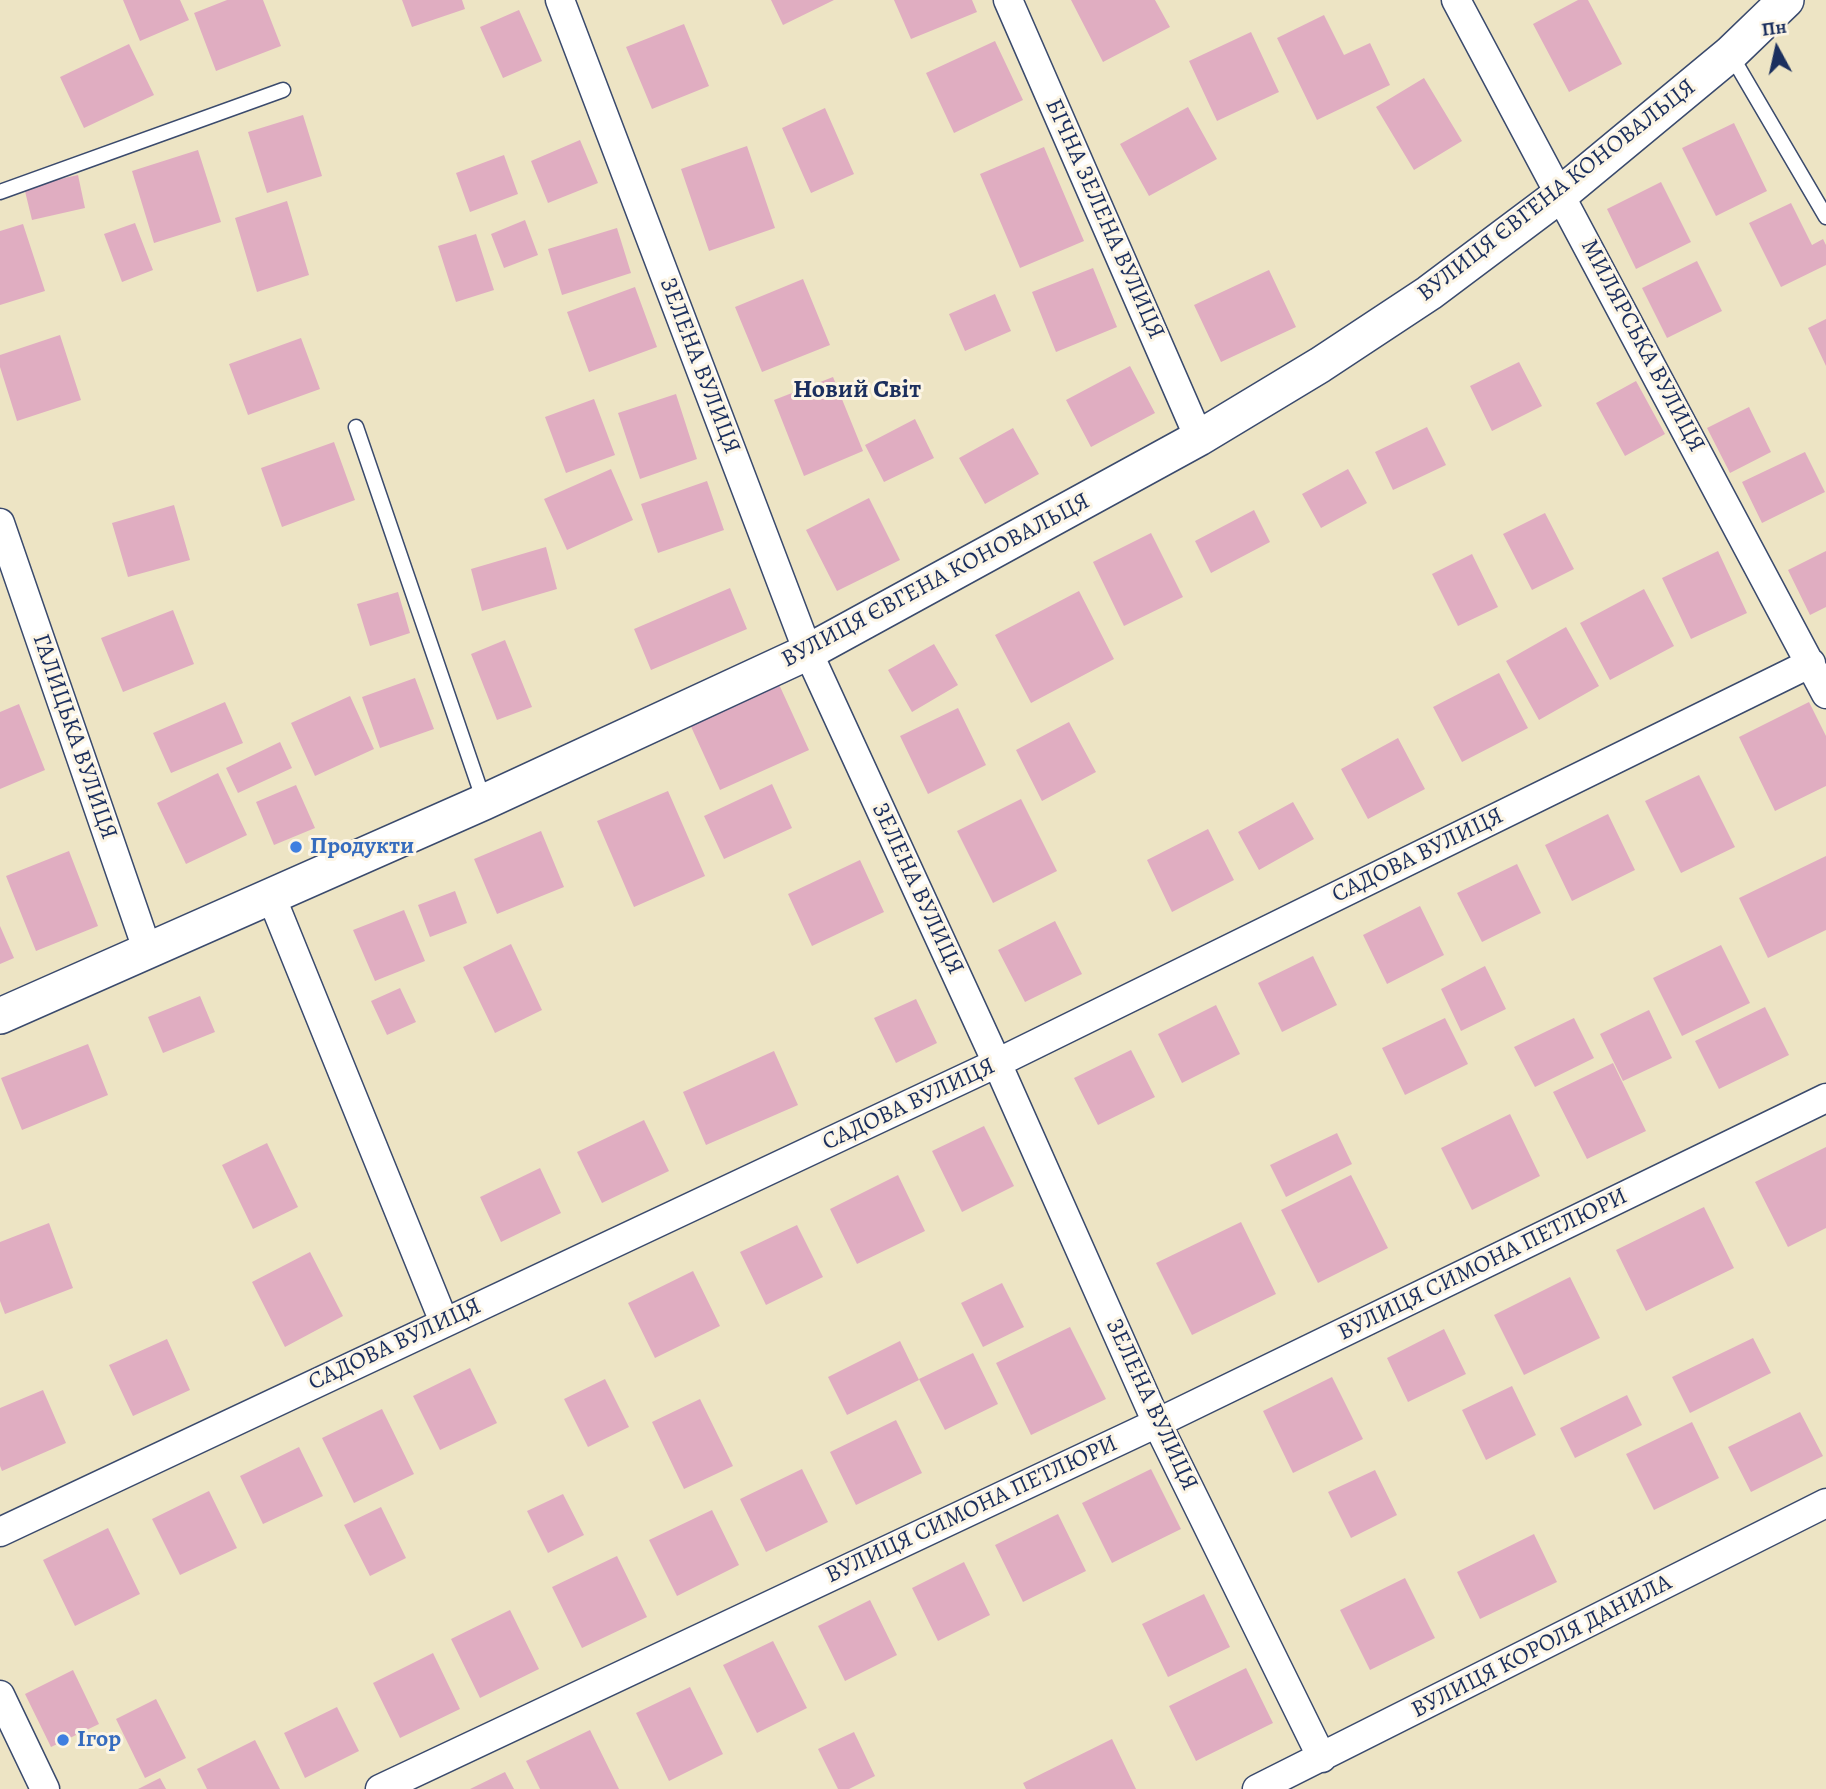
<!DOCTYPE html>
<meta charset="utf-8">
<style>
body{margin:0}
#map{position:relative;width:1826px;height:1789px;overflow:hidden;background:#ede4c4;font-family:Alegreya,serif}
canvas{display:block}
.north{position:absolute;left:1742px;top:14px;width:70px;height:70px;-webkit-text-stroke:5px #fcf5e5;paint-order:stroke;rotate:352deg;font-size:19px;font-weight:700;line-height:28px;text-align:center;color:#1b2f5e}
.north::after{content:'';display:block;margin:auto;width:24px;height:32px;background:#1b2f5e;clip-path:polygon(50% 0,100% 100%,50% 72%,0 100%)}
</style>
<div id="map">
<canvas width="1826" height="1789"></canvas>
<div class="north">Пн</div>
</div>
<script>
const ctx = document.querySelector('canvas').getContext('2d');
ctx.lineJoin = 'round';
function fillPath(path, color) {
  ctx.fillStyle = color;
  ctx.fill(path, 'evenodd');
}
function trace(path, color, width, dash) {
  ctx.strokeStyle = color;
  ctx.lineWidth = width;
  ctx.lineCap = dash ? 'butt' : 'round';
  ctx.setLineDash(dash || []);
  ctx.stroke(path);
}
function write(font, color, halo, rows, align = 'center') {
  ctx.font = font + ' Alegreya,serif';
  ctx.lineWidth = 6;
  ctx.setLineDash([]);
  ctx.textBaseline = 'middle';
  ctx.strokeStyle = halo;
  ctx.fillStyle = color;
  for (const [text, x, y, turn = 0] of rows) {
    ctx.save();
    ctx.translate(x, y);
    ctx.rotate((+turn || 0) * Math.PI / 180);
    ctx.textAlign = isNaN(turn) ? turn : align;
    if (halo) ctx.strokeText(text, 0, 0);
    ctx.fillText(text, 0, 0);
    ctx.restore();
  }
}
fillPath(new Path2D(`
 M123 0H180L189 20 140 41Z
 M227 0H263L281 46 216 71 194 13Z
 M402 0H462L465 9 412 27Z
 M771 0H834L783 25Z
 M894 0H972L977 12 911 39Z
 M1071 0H1155L1170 27 1103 62Z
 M1578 0H1588L1622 64 1569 92 1533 24Z
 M519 10 542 61 503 78 480 27Z
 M1324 15 1344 55 1370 43 1390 85 1317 120 1277 38Z
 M684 24 709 86 652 109 626 47Z
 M1251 32 1279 92 1217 121 1189 61Z
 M995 41 1023 100 954 133 926 73Z
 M129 44 154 95 84 128 60 77Z
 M1424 78 1462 141 1414 170 1376 107Z
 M1188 107 1217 159 1149 196 1120 144Z
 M825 108 854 174 811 193 782 128Z
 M303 115 322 176 267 193 248 132Z
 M1734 123 1767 191 1716 216 1682 148Z
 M580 140 598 183 548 203 531 161Z
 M747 146 775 228 709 251 681 169Z
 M1044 147 1084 241 1020 268 980 174Z
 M198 150 221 222 154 243 132 171Z
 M504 155 518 194 470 212 456 173Z
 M78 175 85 208 32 220 24 187Z
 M1661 182 1691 242 1636 269 1607 209Z
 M287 201 309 275 257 292 235 218Z
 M1791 203 1812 245 1823 239 1826 245V265L1781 287 1749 223Z
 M525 220 538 255 504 268 491 234Z
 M135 223 153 270 122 282 104 234Z
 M23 224 45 291 0 305V231Z
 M617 228 631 273 562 295 548 249Z
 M476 234 494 290 456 302 438 246Z
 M1697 261 1722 311 1667 338 1642 288Z
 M1093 268 1117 327 1056 352 1032 292Z
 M1269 270 1296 327 1221 362 1194 305Z
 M803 279 830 345 762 372 735 307Z
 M635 287 657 347 589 372 567 312Z
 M995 294 1011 331 965 351 949 314Z
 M1826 319V366L1808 328Z
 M60 335 81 400 17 421 0 367V355Z
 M301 338 320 389 248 415 229 364Z
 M1519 362 1542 406 1492 431 1470 386Z
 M1130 366 1155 413 1091 447 1066 400Z
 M833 377 863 451 804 476 774 400Z
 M1636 381 1665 434 1625 456 1596 403Z
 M676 394 697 459 640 479 618 413Z
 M594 399 615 455 566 473 545 417Z
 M1749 407 1771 452 1730 473 1707 428Z
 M915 419 934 458 884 482 865 445Z
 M1427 427 1446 465 1393 490 1375 452Z
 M1013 428 1039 474 985 504 959 458Z
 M334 442 355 500 282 527 261 468Z
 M1805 452 1825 492 1762 523 1742 482Z
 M611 469 633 520 567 550 544 499Z
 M1348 469 1367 503 1321 528 1302 494Z
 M707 481 724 530 658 553 641 504Z
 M869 498 900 560 837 591 806 530Z
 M174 505 190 560 128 577 112 523Z
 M1254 510 1270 542 1211 573 1195 541Z
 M1545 513 1574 569 1532 590 1503 534Z
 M1151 533 1183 597 1124 626 1093 562Z
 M546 547 557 589 482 611 471 569Z
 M1718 551 1747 613 1691 639 1662 578Z
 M1826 551V607L1810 615 1788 570Z
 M1472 554 1498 607 1458 626 1432 574Z
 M730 588 747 629 651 670 634 629Z
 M1644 589 1674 646 1610 680 1580 623Z
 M1079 591 1114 659 1031 703 995 635Z
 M398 592 410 633 370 646 357 604Z
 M173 610 194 664 123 692 101 638Z
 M1566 627 1599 686 1539 720 1506 661Z
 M505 640 532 707 497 720 471 654Z
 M934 644 958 685 912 712 888 670Z
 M1499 673 1528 728 1462 762 1433 707Z
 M415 678 434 729 380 748 362 697Z
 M777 680 809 750 720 790 688 720Z
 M350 696 374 749 315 776 291 723Z
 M225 702 243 743 171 773 153 733Z
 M1809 702 1826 736V786L1775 811 1739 737Z
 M19 704 45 770 0 789V712Z
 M958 708 986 765 928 794 900 736Z
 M1069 722 1096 772 1042 801 1016 750Z
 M1398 738 1425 789 1368 819 1341 769Z
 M280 742 292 768 238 793 226 768Z
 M218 773 247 835 186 864 157 803Z
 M1699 775 1735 847 1681 873 1645 801Z
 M772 784 792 828 724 859 704 816Z
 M296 785 315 828 274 845 256 802Z
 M668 791 705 876 634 907 597 821Z
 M1021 799 1057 871 993 903 957 831Z
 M1293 802 1314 839 1259 870 1238 832Z
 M1608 814 1635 870 1572 901 1545 845Z
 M1208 829 1234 880 1172 912 1147 860Z
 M541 831 564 887 497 914 474 859Z
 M69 851 98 926 36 951 6 876Z
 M1826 856V930L1768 958 1739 898Z
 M860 860 884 912 812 946 788 894Z
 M1517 864 1541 913 1482 942 1457 893Z
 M455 891 467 923 430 937 418 905Z
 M1420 906 1444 955 1387 984 1363 935Z
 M404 910 425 961 375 981 353 930Z
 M1055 921 1082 974 1025 1002 998 950Z
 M0 926 14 958 0 964Z
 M511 944 542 1010 495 1033 463 967Z
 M1721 945 1750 1003 1682 1036 1653 978Z
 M1313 956 1337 1005 1282 1032 1258 983Z
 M1485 966 1506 1009 1461 1031 1441 989Z
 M400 988 416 1022 387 1035 371 1001Z
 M200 996 215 1032 163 1053 148 1017Z
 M916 999 937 1043 896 1063 874 1018Z
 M1216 1005 1240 1054 1182 1083 1158 1034Z
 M1765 1007 1789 1055 1719 1089 1695 1041Z
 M1649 1010 1672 1058 1623 1081 1600 1034Z
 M1445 1018 1468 1064 1405 1095 1382 1048Z
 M1574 1018 1594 1058 1535 1087 1514 1047Z
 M88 1044 108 1095 22 1130 1 1078Z
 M1131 1050 1155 1097 1098 1125 1074 1078Z
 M774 1051 798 1105 706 1145 683 1092Z
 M1613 1063 1646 1131 1587 1159 1553 1092Z
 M1510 1114 1540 1176 1472 1210 1441 1148Z
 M644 1120 669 1171 602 1203 577 1152Z
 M984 1126 1014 1186 962 1212 932 1151Z
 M1337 1133 1352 1164 1286 1197 1270 1165Z
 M267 1143 298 1207 253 1229 222 1165Z
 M1826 1147V1228L1788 1247 1755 1182Z
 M540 1168 561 1213 501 1242 480 1197Z
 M898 1175 925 1231 857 1264 830 1209Z
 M1351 1175 1388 1248 1318 1283 1281 1210Z
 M1704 1207 1734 1268 1646 1311 1616 1250Z
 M1241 1222 1276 1294 1192 1335 1156 1263Z
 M49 1223 73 1288 5 1314 0 1301V1242Z
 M797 1225 823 1277 766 1305 740 1252Z
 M310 1252 343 1316 285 1347 252 1282Z
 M693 1271 720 1326 655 1358 628 1303Z
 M1570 1277 1600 1338 1524 1375 1494 1315Z
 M1002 1283 1024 1327 983 1347 961 1303Z
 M1070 1327 1106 1399 1031 1435 996 1363Z
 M1444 1329 1466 1374 1408 1402 1387 1358Z
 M1753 1338 1771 1373 1690 1413 1672 1377Z
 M167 1339 190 1390 133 1416 109 1365Z
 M900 1341 919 1380 847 1415 828 1377Z
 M973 1353 998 1404 945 1430 919 1379Z
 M470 1368 497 1423 440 1450 413 1396Z
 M1332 1377 1363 1439 1293 1473 1263 1411Z
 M605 1379 629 1427 588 1447 564 1399Z
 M1512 1386 1536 1435 1486 1460 1462 1410Z
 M43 1390 66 1443 2 1471 0 1466V1408Z
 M1627 1395 1642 1425 1575 1458 1560 1428Z
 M700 1399 733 1466 684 1489 652 1422Z
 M382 1409 414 1474 354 1503 322 1438Z
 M1800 1412 1823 1456 1751 1492 1728 1447Z
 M896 1420 922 1473 856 1505 830 1452Z
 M1692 1422 1719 1478 1654 1510 1626 1454Z
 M299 1447 323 1496 263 1524 240 1476Z
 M802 1469 828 1522 766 1552 740 1499Z
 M1151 1469 1181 1529 1112 1563 1082 1503Z
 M1375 1470 1397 1515 1351 1538 1328 1492Z
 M209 1491 237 1548 180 1575 152 1519Z
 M563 1494 584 1535 548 1553 527 1511Z
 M381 1507 406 1558 370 1576 344 1525Z
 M712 1510 739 1565 677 1596 649 1540Z
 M1058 1514 1086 1571 1023 1602 995 1545Z
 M108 1528 140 1594 75 1626 43 1560Z
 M1534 1534 1557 1582 1480 1619 1457 1572Z
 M617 1556 647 1617 582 1648 552 1587Z
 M964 1562 990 1615 938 1641 912 1588Z
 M1405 1578 1435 1638 1370 1670 1340 1610Z
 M1204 1594 1230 1647 1168 1677 1142 1624Z
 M870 1600 897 1655 845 1681 818 1626Z
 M510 1610 539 1669 480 1698 451 1639Z
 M773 1641 807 1708 757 1733 723 1665Z
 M433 1653 460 1709 400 1738 373 1683Z
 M1246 1668 1273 1723 1196 1761 1169 1706Z
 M73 1670 99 1724 51 1747 25 1694Z
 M690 1687 723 1754 669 1781 636 1713Z
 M156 1699 186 1758 145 1778 116 1719Z
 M337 1707 359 1751 305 1778 284 1733Z
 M590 1730 619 1789H540L526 1761Z
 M854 1732 875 1776 849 1789H838L818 1749Z
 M1112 1739 1136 1789H1026L1023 1783Z
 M255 1740 280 1789H207L197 1769Z
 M505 1772 514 1789H470Z
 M160 1778 166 1789H138Z`), '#e0adc1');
const service = new Path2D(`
 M1731 55 1826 217
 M0 192 283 90
 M356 427 484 801`);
const minor = new Path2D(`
 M560 0 808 652 997 1063 1157 1423 1322 1758
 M1008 0 1199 438
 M1456 0 1826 694
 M0 523 148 952
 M271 896 444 1322
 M0 1532 997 1063 1811 663
 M0 1695 45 1789
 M380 1789 1157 1423 1826 1098
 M1257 1789 1826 1503`);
const tertiary = new Path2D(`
 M0 1016 484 802 808 652 1199 438 1320 365 1429 293 1561 194 1730 54 1786 0`);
trace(service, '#3a4a6d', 17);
trace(minor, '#3a4a6d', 31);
trace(tertiary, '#3a4a6d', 38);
trace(service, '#fff', 14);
trace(minor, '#fff', 28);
trace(tertiary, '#fff', 35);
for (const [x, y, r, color] of [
 [296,847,7,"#3f7fe0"],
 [63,1740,7,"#3f7fe0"]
]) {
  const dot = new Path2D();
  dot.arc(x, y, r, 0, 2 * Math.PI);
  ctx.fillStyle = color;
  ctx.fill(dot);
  trace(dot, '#fcf5e5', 2.5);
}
write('24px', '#1b2f5e', '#fcf5e5', [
 ["ВУЛИЦЯ ЄВГЕНА КОНОВАЛЬЦЯ",1557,191,-38],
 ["БІЧНА ЗЕЛЕНА ВУЛИЦЯ",1104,219,66],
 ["МИЛЯРСЬКА ВУЛИЦЯ",1642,346,62],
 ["ЗЕЛЕНА ВУЛИЦЯ",699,366,69],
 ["ВУЛИЦЯ ЄВГЕНА КОНОВАЛЬЦЯ",936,581,-28],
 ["ГАЛИЦЬКА ВУЛИЦЯ",74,737,71],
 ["САДОВА ВУЛИЦЯ",1418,856,-26],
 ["ЗЕЛЕНА ВУЛИЦЯ",917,889,65],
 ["САДОВА ВУЛИЦЯ",909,1105,-25],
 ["ВУЛИЦЯ СИМОНА ПЕТЛЮРИ",1483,1265,-26],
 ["САДОВА ВУЛИЦЯ",395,1345,-25],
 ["ЗЕЛЕНА ВУЛИЦЯ",1151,1405,65],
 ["ВУЛИЦЯ СИМОНА ПЕТЛЮРИ",972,1510,-25],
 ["ВУЛИЦЯ КОРОЛЯ ДАНИЛА",1542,1647,-27]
]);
write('bold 24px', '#366cbe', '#fcf5e5', [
 ["Продукти",310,847],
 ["Ігор",77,1740]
], 'left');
write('bold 26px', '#1b2f5e', '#fcf5e5', [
 ["Новий Світ",857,391]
]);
</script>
